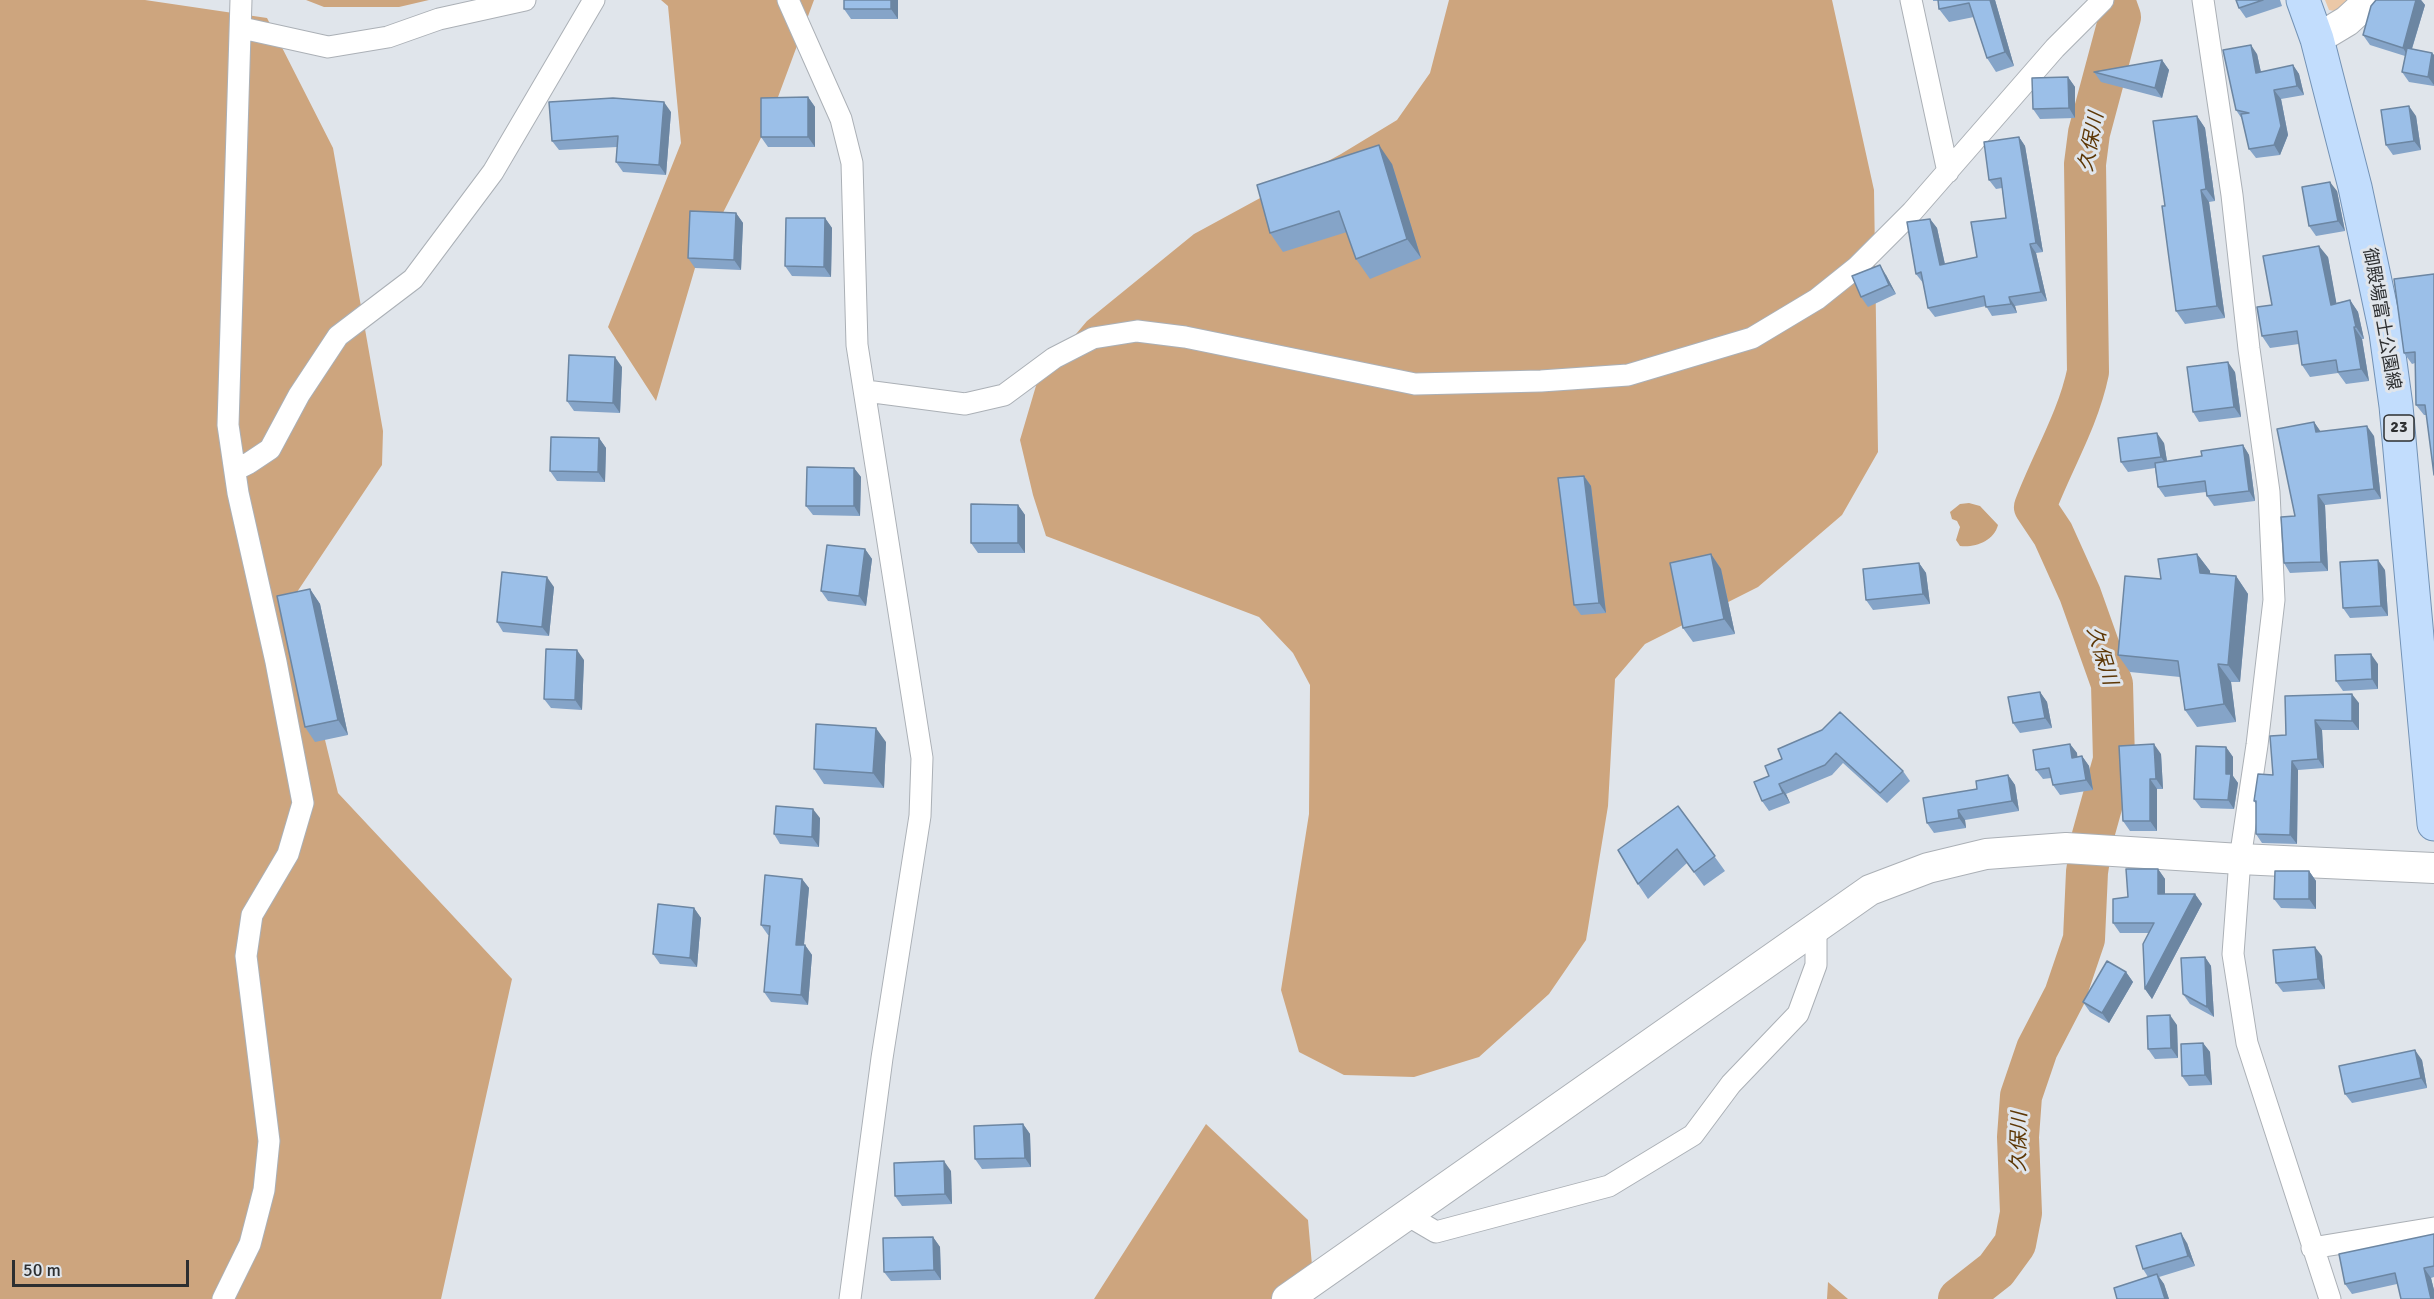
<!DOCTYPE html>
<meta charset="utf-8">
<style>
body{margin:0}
#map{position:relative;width:2434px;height:1299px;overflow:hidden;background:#e0e5eb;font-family:Signika,sans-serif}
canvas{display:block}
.scale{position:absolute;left:12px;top:1260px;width:177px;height:27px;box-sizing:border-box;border:3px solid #2d2f31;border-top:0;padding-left:8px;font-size:18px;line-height:21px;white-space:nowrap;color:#2d2f31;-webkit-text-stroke:4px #e0e5eb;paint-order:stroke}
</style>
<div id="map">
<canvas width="2434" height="1299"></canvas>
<div class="scale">50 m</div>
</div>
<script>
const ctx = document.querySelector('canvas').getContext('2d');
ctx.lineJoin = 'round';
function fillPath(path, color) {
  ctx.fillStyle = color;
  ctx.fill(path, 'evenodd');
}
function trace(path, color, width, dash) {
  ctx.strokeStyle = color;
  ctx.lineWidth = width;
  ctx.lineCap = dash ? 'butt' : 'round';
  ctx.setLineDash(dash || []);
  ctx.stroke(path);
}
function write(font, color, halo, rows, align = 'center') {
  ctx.font = font + ' Signika,"Noto Sans JP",sans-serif';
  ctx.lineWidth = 6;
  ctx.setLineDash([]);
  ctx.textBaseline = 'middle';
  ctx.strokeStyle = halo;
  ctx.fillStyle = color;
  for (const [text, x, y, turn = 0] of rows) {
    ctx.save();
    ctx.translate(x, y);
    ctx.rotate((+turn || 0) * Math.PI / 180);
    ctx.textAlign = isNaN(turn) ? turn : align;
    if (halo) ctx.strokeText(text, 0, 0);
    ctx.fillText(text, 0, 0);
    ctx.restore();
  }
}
fillPath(new Path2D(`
 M2325 0H2352L2345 13 2329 10Z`), '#ebc8a7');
fillPath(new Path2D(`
 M0 0H145L267 18 333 148 383 431 382 465 291 601 338 793 512 979 441 1299H0Z
 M306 0H429L399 7H324Z
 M661 0H814L768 124 695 268 656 401 608 327 681 143 668 6Z
 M1449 0H1832L1874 190 1878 452 1842 515 1758 587 1645 644 1615 679 1608 806 1586 940 1549 994 1479 1057 1414 1077 1344 1075 1299 1052 1281 990 1309 814 1310 685 1293 653 1259 617 1046 536 1033 495 1020 440 1038 379 1087 321 1194 234 1341 154 1397 120 1430 73Z
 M1206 1124 1308 1220 1315 1299H1094Z
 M1828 1282 1848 1299H1827Z`), '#cda57e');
fillPath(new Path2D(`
 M1969 503 1980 506 1998 525C1994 541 1975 548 1960 546L1956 540 1960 527 1957 521 1952 519 1950 512 1960 504Z`), '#c8a17a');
trace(new Path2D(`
 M1959 1299 1996 1270 2015 1244 2021 1213 2018 1137 2021 1096 2037 1049 2065 995 2084 939 2087 872 2092 839 2114 760 2112 684 2080 594 2053 534 2035 507C2052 462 2078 420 2088 372L2085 164 2089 133 2120 17 2114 0`), '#c8a17a', 42);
const street = new Path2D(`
 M788 0 841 119 852 163 857 345 922 758 920 816 882 1058 850 1299
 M1911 0 1948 172
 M2203 0 2232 195 2249 349 2269 492 2274 600 2257 745 2240 859 2233 954 2247 1043 2330 1299
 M242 28 328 47 388 37 439 19 525 0
 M866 391 965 404 1004 395 1054 358 1093 338 1137 331 1185 337 1415 384 1541 381 1628 375 1752 338 1817 299 1857 267 1912 212 2055 48 2103 0
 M235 470 249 463 270 449 299 395 338 336 413 279 493 172 594 0
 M1407 1215 1436 1232 1609 1186 1693 1135 1731 1084 1798 1014 1816 965V929
 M2312 1248 2434 1228
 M223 1299 250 1244 264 1190 269 1141 246 956 252 915 288 854 303 803 276 662 238 493 228 425 241 0`);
const secondary = new Path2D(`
 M2317 39 2347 21 2370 0
 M1287 1299 1870 890 1928 868 1986 854 2066 848 2240 859 2434 868`);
const primary = new Path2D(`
 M2303 0 2317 39 2355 187 2386 333 2396 406 2434 824`);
trace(street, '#abb0b6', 23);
trace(secondary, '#abb0b6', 32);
trace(primary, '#7392b5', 35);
trace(street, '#fff', 21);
trace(secondary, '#fff', 30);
trace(primary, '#c2ddfd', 33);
fillPath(new Path2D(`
 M844 0H898V19H851L844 9Z
 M1933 0H1995L2014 66 1996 72 1987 58 1974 17 1949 22 1939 9 1938 1H1933Z
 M2236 0H2280L2282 6 2246 18 2239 8Z
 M2376 0H2421L2425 5 2412 49 2432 53 2434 55V86L2409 82 2402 72 2405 56 2370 45 2363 35Z
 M2257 54 2261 72 2293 65 2299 74 2304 95 2281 99 2288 135 2280 155 2256 158 2249 149 2242 119 2236 110Z
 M2162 60 2169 70 2162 98 2101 82 2094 72Z
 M2068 77 2075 87V118L2040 119 2033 109Z
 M808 97 815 107V147H768L761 137Z
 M671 112 666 175 623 172 616 162 617 147 559 150 552 141Z
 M2197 116 2205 128 2215 201 2209 202 2225 318 2185 324 2176 311 2165 206Z
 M2416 116 2421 150 2393 155 2386 145Z
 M2019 137 2025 146 2043 252 2036 253 2047 301 2015 306 2017 313 1992 316 1986 306 1935 317 1928 308 1923 283 1916 274 1930 219 1937 228 1945 264 1977 257 2006 218 2002 188 1996 189 1989 180Z
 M1392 164 1421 258 1370 279 1356 259 1347 232 1283 252 1270 233Z
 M2337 191 2345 231 2316 236 2309 226Z
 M736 213 743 223 741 270 695 268 688 258Z
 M825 218 832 228 831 277 792 276 785 266Z
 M2328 257 2336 303 2350 300 2358 312 2364 339H2362L2369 381 2346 384 2338 373 2310 377 2302 365 2299 344 2270 348 2262 336 2272 305Z
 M2434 274 2426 415H2424L2416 405 2415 363 2412 364 2404 353Z
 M1886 275 1896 294 1868 307 1861 297Z
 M622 367 620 413 574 411 567 401Z
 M2235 372 2241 417 2199 422 2193 412Z
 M2314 422 2320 431 2374 436 2381 499 2325 505 2328 571 2290 573 2284 563 2295 516Z
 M599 438 606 448 605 482 557 481 550 471Z
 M2164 443 2167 461 2202 456 2243 445 2249 455 2255 501 2214 506 2207 496 2206 492 2165 497 2158 487 2155 468 2128 472 2121 462Z
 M854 468 861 477 860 516 813 515 806 506Z
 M1584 476 1591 486 1606 613 1581 615 1574 605Z
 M1018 505 1025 515V553H978L971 543Z
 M865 549 872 559 866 606 828 601 821 591Z
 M1711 554 1721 569 1735 634 1693 642 1683 628Z
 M2197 554 2210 571V574L2236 576 2248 594 2240 682H2231L2236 722 2197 727 2185 710 2180 677 2130 672 2118 655 2161 579Z
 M1919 563 1926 573 1930 604 1873 610 1866 600Z
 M2385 570 2388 616 2350 618 2343 608Z
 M554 587 549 636 503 632 497 622Z
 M310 589 320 604 348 735 315 742 305 727Z
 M584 660 582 710 551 708 544 699Z
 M2378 664V689L2343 691 2336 681Z
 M2040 692 2047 702 2052 728 2020 733 2013 723Z
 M2285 696 2359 703V730H2322L2324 768 2298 770 2297 844 2262 843 2256 834V804L2254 801 2273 775 2286 735Z
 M1822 730 1903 771 1910 781 1887 803 1843 763 1832 775 1786 794 1790 803 1769 811 1762 801 1769 776 1782 759Z
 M886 742 884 788 824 784 814 769Z
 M2070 744 2077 753V757L2082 756 2089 766 2093 790 2060 795 2053 785 2051 778 2043 779 2036 770Z
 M2226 747 2233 757V776L2238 783 2234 809 2201 808 2194 799Z
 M2161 754 2163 789H2157V831H2130L2123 821Z
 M2008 775 2015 785 2019 811 1965 820 1966 828 1934 833 1927 823 1977 789Z
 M1678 806 1725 871 1704 886 1687 863 1648 899 1638 884Z
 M820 818 819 847 780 844 774 834Z
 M2158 869 2165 879V894H2195L2202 904 2152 999 2145 989 2149 933H2120L2113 923 2128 897Z
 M2309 871 2316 881V909L2281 908 2274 899Z
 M802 879 809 888 804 945H805L812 955 808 1005 771 1002 764 992 769 935H768L761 925Z
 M694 908 701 918 697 967 660 964 653 954Z
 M2322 956 2325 989 2283 992 2276 983Z
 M2205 957 2211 966 2214 1017 2190 1004 2183 994Z
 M2126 972 2133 982 2109 1023 2090 1012 2083 1002Z
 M2177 1025 2178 1058 2155 1059 2148 1049Z
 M2203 1043 2210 1052 2212 1085 2189 1086 2182 1076Z
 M2422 1060 2427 1088 2352 1103 2345 1094Z
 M1023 1124 1030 1134 1031 1167 982 1169 975 1159Z
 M951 1171 952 1204 902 1206 895 1196Z
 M2434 1234V1277L2431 1278 2434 1290V1299L2397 1284 2352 1294 2345 1284Z
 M933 1237 940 1247 941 1280 891 1281 884 1272Z
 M2187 1243 2195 1266 2159 1277 2164 1284 2169 1299H2117L2148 1277 2143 1269Z`), '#85a4c8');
fillPath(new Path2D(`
 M891 0H898V19L891 9Z
 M1990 0H1995L2014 66 2005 52Z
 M2416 0H2421L2425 5 2409 58 2403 48Z
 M2251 45 2257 54 2263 82 2256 73Z
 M2432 53 2434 55V85L2428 77Z
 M2162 60 2169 70 2162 98 2155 88Z
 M2293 65 2299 74 2304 95 2297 86Z
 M2068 77 2075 87V118L2069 108Z
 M2274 90 2281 99 2288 135 2280 155 2274 145Z
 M808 97 815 107V147L808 137Z
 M664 102 671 112 666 175 659 165Z
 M2409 106 2416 116 2421 150 2414 141Z
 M2197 116 2205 128 2215 201 2206 189Z
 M2019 137 2025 146 2043 252 2036 243Z
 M1379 145 1392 164 1421 258 1407 239Z
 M2330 182 2337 191 2345 231 2338 221Z
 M2201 190 2209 202 2225 318 2217 306Z
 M736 213 743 223 741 270 734 260Z
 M825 218 832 228 831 277 824 267Z
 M1930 219 1937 228 1947 274 1940 265Z
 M2030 244 2036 253 2047 301 2041 292Z
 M2319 246 2328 257 2339 317 2331 305Z
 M1880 265 1886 275 1896 294 1889 285Z
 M2009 297 2015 306 2017 313 2011 304Z
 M2350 300 2358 312 2364 339 2356 327Z
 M2354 327 2362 339 2369 381 2361 369Z
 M615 357 622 367 620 413 613 403Z
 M2228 362 2235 372 2241 417 2234 407Z
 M2314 422 2321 432H2316Z
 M2367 426 2374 436 2381 499 2374 489Z
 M2157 433 2164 443 2168 467 2161 457Z
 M599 438 606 448 605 482 598 472Z
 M2243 445 2249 455 2255 501 2249 491Z
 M854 468 861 477 860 516 854 506Z
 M1584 476 1591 486 1606 613 1599 603Z
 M2318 495 2325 505 2328 571 2321 562Z
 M1018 505 1025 515V553L1018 543Z
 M865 549 872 559 866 606 859 596Z
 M1711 554 1721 569 1735 634 1724 619Z
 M2197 554 2210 571 2212 591 2200 573Z
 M2378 560 2385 570 2388 616 2381 606Z
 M1919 563 1926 573 1930 604 1923 594Z
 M2236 576 2248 594 2240 682 2228 665Z
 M547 577 554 587 549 636 542 627Z
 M310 589 320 604 348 735 338 720Z
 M577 650 584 660 582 710 575 700Z
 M2371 654 2378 664V689L2372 679Z
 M2218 664 2231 682 2236 722 2224 704Z
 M2040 692 2047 702 2052 728 2045 718Z
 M2352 694 2359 703V730L2352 721Z
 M2315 720 2322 730 2324 768 2318 759Z
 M876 728 886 742 884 788 873 773Z
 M2070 744 2077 753 2079 768 2072 758Z
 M2154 744 2161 754 2163 789 2156 779Z
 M2226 747 2233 757V776L2238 783 2234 809 2228 800 2226 774Z
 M2082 756 2089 766 2093 790 2086 780Z
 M2292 761 2298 770 2297 844 2290 835Z
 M2008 775 2015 785 2019 811 2012 801Z
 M2150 779 2157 789V831L2150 821Z
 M1779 784 1786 794 1790 803 1783 793Z
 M813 809 820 818 819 847 812 837Z
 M1958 810 1965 820 1966 828 1959 818Z
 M2158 869 2165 879V904L2158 894Z
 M2309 871 2316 881V909L2309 899Z
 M802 879 809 888 803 955 796 945Z
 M2195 894 2202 904 2152 999 2145 989Z
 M694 908 701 918 697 967 690 958Z
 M805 945 812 955 808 1005 801 995Z
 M2315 947 2322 956 2325 989 2318 979Z
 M2205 957 2211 966 2214 1017 2207 1007Z
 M2126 972 2133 982 2109 1023 2102 1013Z
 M2170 1015 2177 1025 2178 1058 2171 1048Z
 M2203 1043 2210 1052 2212 1085 2205 1075Z
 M2415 1050 2422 1060 2427 1088 2421 1078Z
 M1023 1124 1030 1134 1031 1167 1025 1158Z
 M944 1161 951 1171 952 1204 945 1194Z
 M2181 1233 2187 1243 2195 1266 2188 1256Z
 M933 1237 940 1247 941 1280 934 1270Z
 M2424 1268 2431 1278 2434 1290V1299H2431Z
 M2157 1274 2164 1284 2169 1299H2165Z`), '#6c86a2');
const building = new Path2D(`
 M844 0H891V9H844Z
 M1938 0H1990L2005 52 1987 58 1969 3 1939 9Z
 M2236 0H2263L2239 8Z
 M2376 0H2416L2403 48 2363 35 2371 6Z
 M2251 45 2256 73 2293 65 2297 86 2274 90 2281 126 2274 145 2249 149 2241 114 2249 113 2236 110 2223 50Z
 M2407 48 2432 53 2428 77 2402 72Z
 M2162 60 2155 88 2094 72Z
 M2068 77 2069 108 2033 109 2032 78Z
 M808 97V137H761V98Z
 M613 98 664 102 659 165 616 162 618 136 552 141 549 102Z
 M2409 106 2414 141 2386 145 2381 110Z
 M2197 116 2206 189 2201 190 2217 306 2176 311 2162 206H2165L2153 121Z
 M2019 137 2036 243 2030 244 2041 292 2009 297 2011 304 1986 307 1984 296 1928 308 1921 272 1916 274 1907 222 1930 219 1940 265 1977 257 1971 222 2006 218 2001 178 1989 180 1984 142Z
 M1379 145 1407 239 1356 259 1339 211 1270 233 1257 185Z
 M2330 182 2338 221 2309 226 2302 187Z
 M690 211 736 213 734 260 688 258Z
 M786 218H825L824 267 785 266Z
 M2319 246 2331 305 2350 300 2356 327H2354L2361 369 2338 372 2336 360 2302 365 2297 331 2262 336 2257 307 2272 305 2263 256Z
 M1880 265 1889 285 1861 297 1852 276Z
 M2434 274V475L2425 405H2416L2415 352 2404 353 2394 279Z
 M569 355 615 357 613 403 567 401Z
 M2228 362 2234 407 2193 412 2187 367Z
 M2314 422 2316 432 2367 426 2374 489 2318 495 2321 562 2284 563 2281 517 2295 516 2277 429Z
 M2157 433 2161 457 2121 462 2118 438Z
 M551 437 599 438 598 472 550 471Z
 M2243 445 2249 491 2207 496 2205 481 2158 487 2155 463 2202 456 2201 451Z
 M807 467 854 468V506H806Z
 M1584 476 1599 603 1574 605 1558 478Z
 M971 504 1018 505V543H971Z
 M827 545 865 549 859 596 821 591Z
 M1711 554 1724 619 1683 628 1670 563Z
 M2197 554 2200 573 2236 576 2228 665 2218 664 2224 704 2185 710 2178 661 2118 655 2125 576 2161 579 2158 559Z
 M2378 560 2381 606 2343 608 2340 562Z
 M1919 563 1923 594 1866 600 1863 569Z
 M502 572 547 577 542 627 497 622Z
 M310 589 338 720 305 727 277 596Z
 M546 649 577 650 575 700 544 699Z
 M2371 654 2372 679 2336 681 2335 655Z
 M2040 692 2045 718 2013 723 2008 697Z
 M2352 694V721L2315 720 2318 759 2292 761 2290 835 2256 834V801H2254L2258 774 2273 775 2270 736 2286 735 2285 696Z
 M1840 712 1903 771 1880 793 1836 753 1825 765 1779 784 1783 793 1762 801 1754 782 1769 776 1765 766 1782 759 1778 749 1822 730Z
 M816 724 876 728 873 773 814 769Z
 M2070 744 2072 758 2082 756 2086 780 2053 785 2049 768 2036 770 2033 750Z
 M2154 744 2156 779H2150V821H2123L2119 746Z
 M2196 746 2226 747V774H2231L2228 800 2194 799Z
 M2008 775 2012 801 1958 810 1959 818 1927 823 1923 798 1977 789 1976 781Z
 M776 806 813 809 812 837 774 834Z
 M1678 806 1715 856 1694 872 1677 849 1638 884 1618 850Z
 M2126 869H2158V894H2195L2145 989 2143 944 2154 923H2113V899L2128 897Z
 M2275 871H2309V899H2274Z
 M765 875 802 879 796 945H805L801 995 764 992 770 926 761 925Z
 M658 904 694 908 690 958 653 954Z
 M2315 947 2318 979 2276 983 2273 950Z
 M2205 957 2207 1007 2183 994 2181 958Z
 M2107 961 2126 972 2102 1013 2083 1002Z
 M2170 1015 2171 1048 2148 1049 2147 1016Z
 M2203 1043 2205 1075 2182 1076 2181 1044Z
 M2415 1050 2421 1078 2345 1094 2339 1066Z
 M1023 1124 1025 1158 975 1159 974 1126Z
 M944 1161 945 1194 895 1196 894 1163Z
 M2181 1233 2188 1256 2143 1269 2136 1246Z
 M2434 1234V1266L2424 1268 2431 1299H2401L2395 1273 2345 1284 2339 1254Z
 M933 1237 934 1270 884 1272 883 1238Z
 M2157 1274 2165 1299H2117L2114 1288Z`);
fillPath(building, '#9bbfe8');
trace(building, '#6c86a2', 1.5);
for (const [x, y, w] of [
 [2399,428,30]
]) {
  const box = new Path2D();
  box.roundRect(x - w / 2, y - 13, w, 26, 4.5);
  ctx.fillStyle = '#e0e5eb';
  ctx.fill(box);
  trace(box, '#2d2f31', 1.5);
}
write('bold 16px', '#2d2f31', null, [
 ["23",2399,428]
]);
write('18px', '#2d2f31', '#e0e5eb', [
 ["御殿場富士公園線",2381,319,80]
]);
write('italic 20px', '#5d3705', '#e0e5eb', [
 ["久保川",2092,142,-79],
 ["久保川",2101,656,73],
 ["久保川",2020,1142,-89]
]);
</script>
